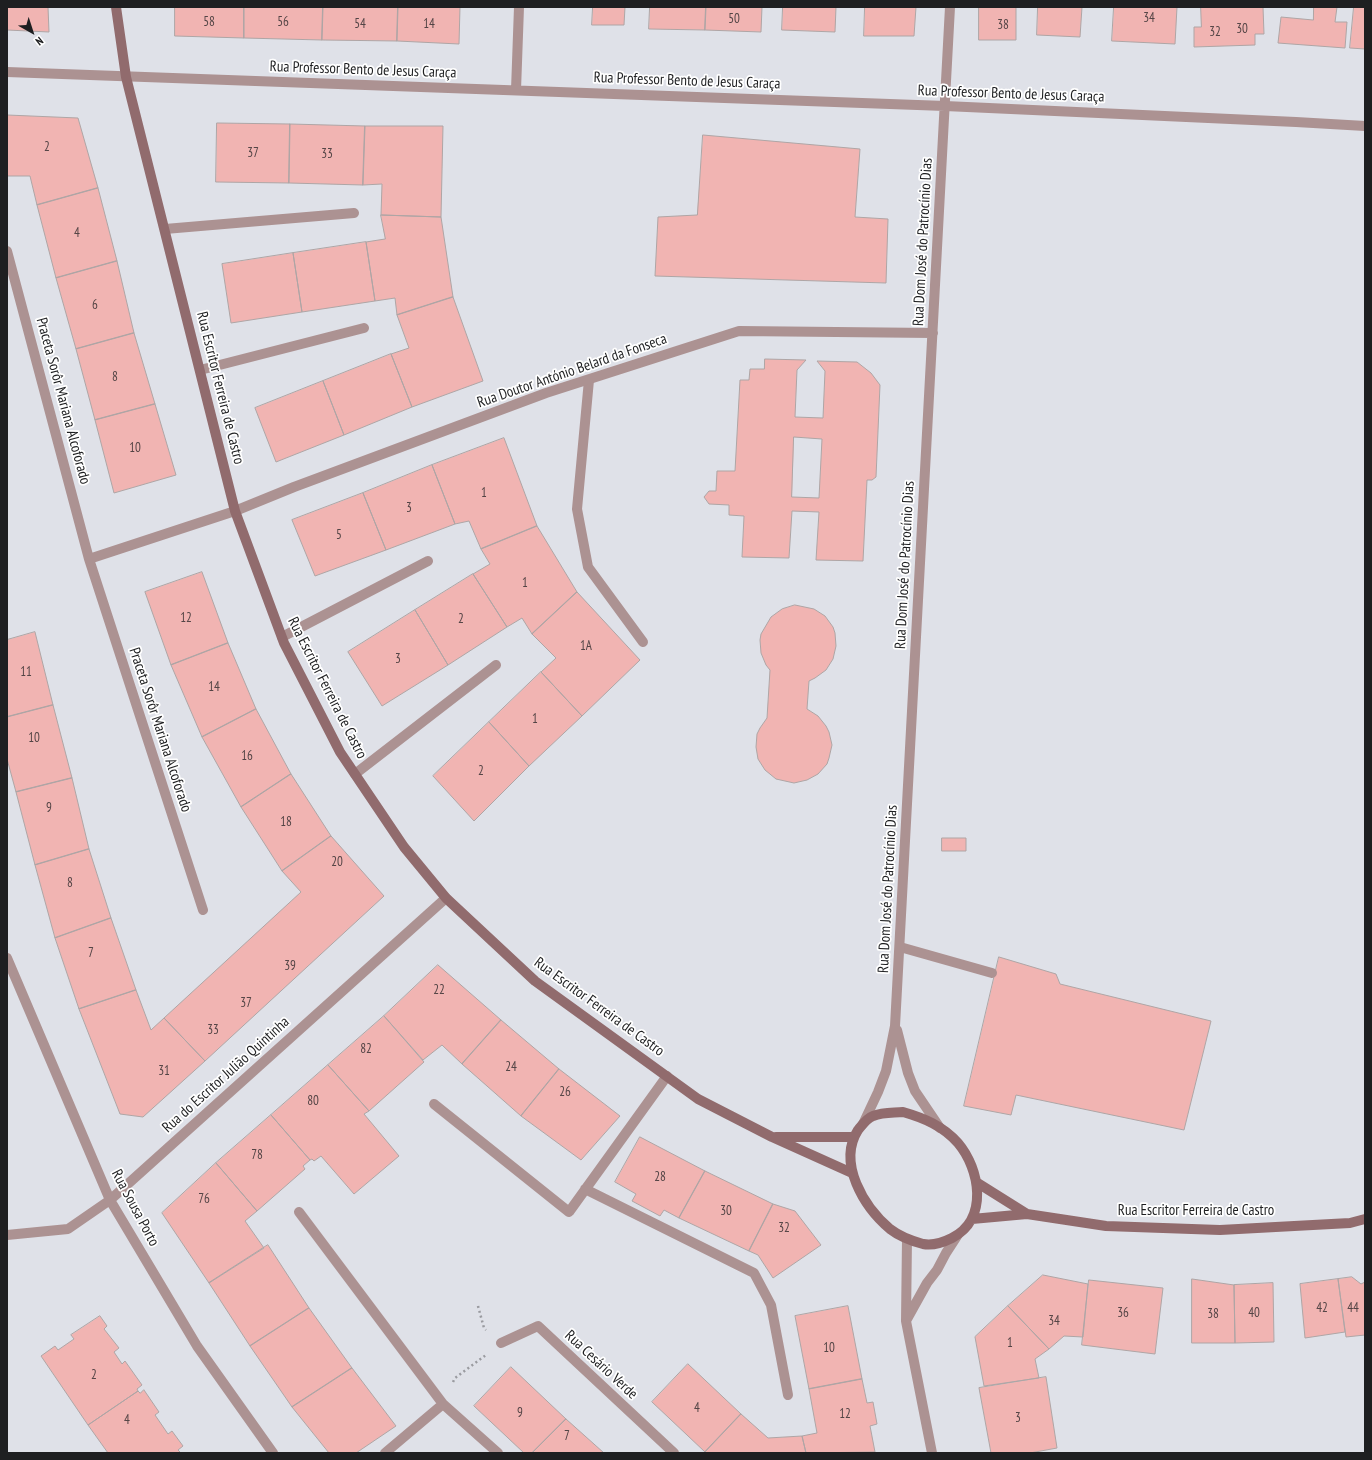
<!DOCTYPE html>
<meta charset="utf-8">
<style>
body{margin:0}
#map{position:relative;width:1372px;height:1460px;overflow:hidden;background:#dfe1e8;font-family:"PT Sans Narrow",sans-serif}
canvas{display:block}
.frame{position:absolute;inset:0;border:8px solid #1e1f21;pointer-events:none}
.north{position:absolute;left:12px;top:12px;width:40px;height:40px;-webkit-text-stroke:3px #fff;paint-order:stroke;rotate:141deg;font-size:11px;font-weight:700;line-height:16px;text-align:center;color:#1e1f21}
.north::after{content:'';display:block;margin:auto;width:14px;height:18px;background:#1e1f21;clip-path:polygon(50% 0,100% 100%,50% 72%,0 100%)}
</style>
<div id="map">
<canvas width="1372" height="1460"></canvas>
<div class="frame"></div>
<div class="north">N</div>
</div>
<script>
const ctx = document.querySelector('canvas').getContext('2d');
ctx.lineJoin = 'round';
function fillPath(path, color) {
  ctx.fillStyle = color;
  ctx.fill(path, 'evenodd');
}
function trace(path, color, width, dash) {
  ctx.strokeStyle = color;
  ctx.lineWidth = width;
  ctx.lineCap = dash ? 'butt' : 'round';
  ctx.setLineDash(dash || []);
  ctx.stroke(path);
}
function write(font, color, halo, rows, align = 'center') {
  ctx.font = font + ' "PT Sans Narrow",sans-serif';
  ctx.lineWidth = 3.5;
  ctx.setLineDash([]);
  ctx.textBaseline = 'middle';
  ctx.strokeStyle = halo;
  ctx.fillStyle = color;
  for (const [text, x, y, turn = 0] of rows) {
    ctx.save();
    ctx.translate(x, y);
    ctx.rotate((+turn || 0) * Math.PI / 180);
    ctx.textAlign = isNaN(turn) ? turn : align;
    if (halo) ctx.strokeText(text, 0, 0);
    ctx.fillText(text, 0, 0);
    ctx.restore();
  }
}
const building = new Path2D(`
 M7 7H48L49 32 7 30Z
 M175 7H244V38L175 36Z
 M244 7H323L322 40 244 38Z
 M323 7H398L397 41 322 40Z
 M398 7H460L459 44 397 41Z
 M593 7H625L624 25H592Z
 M650 7H706L705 30 649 29Z
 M706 7H762L761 32 705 30Z
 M783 7H836L835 32 782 30Z
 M865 7H916L914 36H864Z
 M979 7H1016V40H979Z
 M1038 7H1082L1080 37 1037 35Z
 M1114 7H1177L1175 44 1112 41Z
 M1201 7H1263L1264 34H1255V45L1194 47V27H1201Z
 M1314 7H1337L1335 22H1347L1345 48 1278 43 1281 17 1313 20Z
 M1354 7H1365V49L1350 48Z
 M7 115 78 118 98 188 37 205 30 176H7Z
 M217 123 290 124 289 183 216 182Z
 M290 124 365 126 363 185 289 183Z
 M365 126H443L441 217 381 215 382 184 363 185Z
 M703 135 860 149 855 217 888 219 886 283 655 276 658 217 697 215Z
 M98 188 117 261 56 278 37 205Z
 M381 215 441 217 453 297 397 315 395 298 375 301 366 242 385 239Z
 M366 242 375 301 302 312 293 253Z
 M293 253 302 312 231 323 222 264Z
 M117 261 134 333 76 349 56 278Z
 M453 297 483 381 412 407 391 354 409 348 397 315Z
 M134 333 155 404 95 420 76 349Z
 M391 354 412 407 344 435 323 381Z
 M765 359 806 360 797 370 795 417 823 418 825 371 817 361 857 362 871 373 880 385 876 477 872 480H867L863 561 816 560 819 512 792 511 789 558 742 557 744 516 729 515V505L709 504 704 497 709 491H716L717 471H735L740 380H749L750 369H764ZM794 437 822 439 819 498 792 497Z
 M323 381 344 435 276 462 255 408Z
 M155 404 176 475 114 493 95 420Z
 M504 438 537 526 481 549 469 521 455 524 432 465Z
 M432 465 455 524 386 550 363 493Z
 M363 493 386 550 315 576 292 520Z
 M537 526 577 592 532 634 522 618 507 627 473 574 490 564 481 549Z
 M202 572 228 643 171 665 145 592Z
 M473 574 507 627 448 665 415 610Z
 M577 592 640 660 582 716 541 672 556 658 532 634Z
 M795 605 814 609 825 616 833 627 835 633 836 646 833 659 826 670 815 678 809 681 807 709 818 716 826 726 829 732 832 745 829 758 827 764 818 774 807 780 794 783 776 779 765 770 758 759 756 747 757 734 760 728 767 718 770 670 766 665 761 653 760 640 761 634 771 617 782 609Z
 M415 610 448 665 382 706 348 652Z
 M35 632 53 705 7 717V640Z
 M228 643 256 709 202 737 171 665Z
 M541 672 582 716 529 766 489 722Z
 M53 705 72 778 16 792 7 759V717Z
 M256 709 291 774 241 807 202 737Z
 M489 722 529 766 474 821 433 776Z
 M291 774 331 836 282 871 241 807Z
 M72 778 89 849 35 865 16 792Z
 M331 836 384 896 205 1061 164 1018 301 892 282 871Z
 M942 838H966V851H942Z
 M89 849 111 918 55 938 35 865Z
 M111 918 136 990 79 1009 55 938Z
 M999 957 1056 974 1060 984 1211 1021 1184 1130 1016 1095 1011 1115 964 1106Z
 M438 965 501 1020 462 1064 442 1045 423 1060 384 1016Z
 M136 990 151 1030 164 1018 205 1061 143 1117 120 1114 79 1009Z
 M384 1016 424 1062 369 1111 328 1065Z
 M501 1020 559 1069 521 1116 462 1064Z
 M328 1065 369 1111 364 1114 399 1156 354 1194 321 1156 314 1161 312 1159 310 1160 271 1115Z
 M559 1069 620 1116 581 1160 521 1116Z
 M271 1115 310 1160 303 1166 305 1169 257 1211 216 1163Z
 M640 1137 705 1171 679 1218 664 1210 660 1216 632 1201 636 1194 615 1182Z
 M216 1163 257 1211 245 1221 264 1248 209 1283 162 1213Z
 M705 1171 773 1204 749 1251 679 1218Z
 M773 1204 795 1211 821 1245 773 1278 758 1255 749 1251Z
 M268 1245 309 1308 250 1346 209 1283Z
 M1043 1275 1088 1284 1083 1337 1064 1336 1049 1349 1008 1306Z
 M1352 1277 1361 1284 1365 1282V1335L1346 1337 1338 1279Z
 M1192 1279 1234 1285 1235 1343H1192Z
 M1338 1279 1345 1332 1305 1338 1300 1284Z
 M1089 1280 1163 1288 1155 1354 1082 1345Z
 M1273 1283 1274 1342 1235 1343 1234 1285Z
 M848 1306 862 1379 809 1389 795 1316Z
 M1008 1306 1049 1349 1035 1359 1039 1378 984 1386 975 1337Z
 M309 1308 352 1368 292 1407 250 1346Z
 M100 1316 107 1326 104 1329 119 1348 114 1352 122 1364 125 1361 142 1385 137 1389 138 1391 88 1425 41 1356 55 1346 58 1350 74 1339 71 1335Z
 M688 1364 741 1414 705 1452 652 1402Z
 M511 1367 566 1419 532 1453H524L474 1406Z
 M352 1368 396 1426 356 1453H329L292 1407Z
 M1046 1377 1057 1448 1030 1453H991L979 1388Z
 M862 1379 867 1403 873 1402 877 1424 870 1426 875 1452 806 1453 802 1436 817 1433 809 1389Z
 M144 1390 159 1412 155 1415 168 1434 172 1431 183 1446 178 1450 180 1452 178 1453H108L88 1425 138 1391 140 1393Z
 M741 1414 768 1438 802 1436 806 1453H706L705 1452Z
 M566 1419 604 1453H532Z`);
fillPath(building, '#f1b4b2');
trace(building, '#aea5a5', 1);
trace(new Path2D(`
 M478 1306 484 1328 486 1330
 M453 1382 455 1378 486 1355`), '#999a9f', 2.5, [2, 3]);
trace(new Path2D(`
 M589 380 577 509 588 567 643 642
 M900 947 992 973
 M434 1104 569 1212 667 1076
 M585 1189 754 1273 771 1305 788 1395`), '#ac9292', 10);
trace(new Path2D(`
 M7 72 945 106 1296 122 1365 126
 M516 90 519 7
 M165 229 354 213
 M7 251 89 559
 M200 370 364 328
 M282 637 428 561
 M355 774 496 665
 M203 910 89 559 235 511 294 487 546 393 739 331 933 333
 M7 958 110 1200 197 1346 273 1453
 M897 1030 908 1073 915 1091 940 1128
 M863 1124 878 1092 886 1071 895 1026 950 7
 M299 1212 443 1404
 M7 1235 68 1229 110 1200 446 898
 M907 1239 906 1321 932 1453
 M907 1319 927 1283 937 1270 946 1253 957 1236
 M501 1343 538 1326 674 1453
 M385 1453 443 1404 498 1453`), '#ac9292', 10);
trace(new Path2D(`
 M116 7 126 77 235 511 284 643 340 752 404 847 446 898 535 981 698 1099 772 1137 852 1173
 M903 1112C924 1118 943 1126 958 1143 980 1169 989 1219 952 1238 944 1242 933 1246 923 1244 912 1241 899 1236 890 1229 864 1207 837 1163 858 1130 862 1125 867 1118 873 1116 883 1112 893 1113 903 1112Z
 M776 1137H854
 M976 1182 1027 1214
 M972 1219 1027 1214 1106 1226 1220 1230 1350 1223 1365 1219`), '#916b6d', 10);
write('13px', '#534445', null, [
 ["34",1149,18],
 ["50",734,19],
 ["58",209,22],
 ["56",283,22],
 ["54",360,24],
 ["14",429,24],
 ["38",1003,25],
 ["30",1242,29],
 ["32",1215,32],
 ["2",47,147],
 ["37",253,153],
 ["33",327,154],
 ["4",77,233],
 ["6",95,305],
 ["8",115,377],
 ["10",135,448],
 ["1",484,493],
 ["3",409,508],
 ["5",339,535],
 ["1",525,583],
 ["12",186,618],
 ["2",461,619],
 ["1A",586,646],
 ["3",398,659],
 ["11",26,672],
 ["14",214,687],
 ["1",535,719],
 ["10",34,738],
 ["16",247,756],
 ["2",481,771],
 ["9",49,808],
 ["18",286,822],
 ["20",337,862],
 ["8",70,883],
 ["7",91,953],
 ["39",290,966],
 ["22",439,990],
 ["37",246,1003],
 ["33",213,1030],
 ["82",366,1049],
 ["24",511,1067],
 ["31",164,1071],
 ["26",565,1092],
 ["80",313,1101],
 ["78",257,1155],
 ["28",660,1177],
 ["76",204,1199],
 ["30",726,1211],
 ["32",784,1228],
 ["42",1322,1308],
 ["44",1353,1308],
 ["36",1123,1313],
 ["40",1254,1313],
 ["38",1213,1314],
 ["34",1054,1321],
 ["1",1010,1343],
 ["10",829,1348],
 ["2",94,1375],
 ["4",697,1408],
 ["9",520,1413],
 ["12",845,1414],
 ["3",1018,1418],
 ["4",127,1420],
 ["7",567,1436]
]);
write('15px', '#1e1f21', '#fff', [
 ["Rua Professor Bento de Jesus Caraça",363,70,2],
 ["Rua Professor Bento de Jesus Caraça",687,81,2],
 ["Rua Professor Bento de Jesus Caraça",1011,94,2],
 ["Rua Dom José do Patrocínio Dias",923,242,-87],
 ["Rua Doutor António Belard da Fonseca",572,371,-19],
 ["Rua Escritor Ferreira de Castro",220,388,76],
 ["Praceta Sorôr Mariana Alcoforado",63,401,75],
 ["Rua Dom José do Patrocínio Dias",905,565,-87],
 ["Rua Escritor Ferreira de Castro",327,688,63],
 ["Praceta Sorôr Mariana Alcoforado",160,730,72],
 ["Rua Dom José do Patrocínio Dias",888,889,-87],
 ["Rua Escritor Ferreira de Castro",599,1007,36],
 ["Rua do Escritor Julião Quintinha",226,1075,-42],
 ["Rua Sousa Porto",135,1208,62],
 ["Rua Escritor Ferreira de Castro",1196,1211],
 ["Rua Cesário Verde",601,1365,43]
]);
</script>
